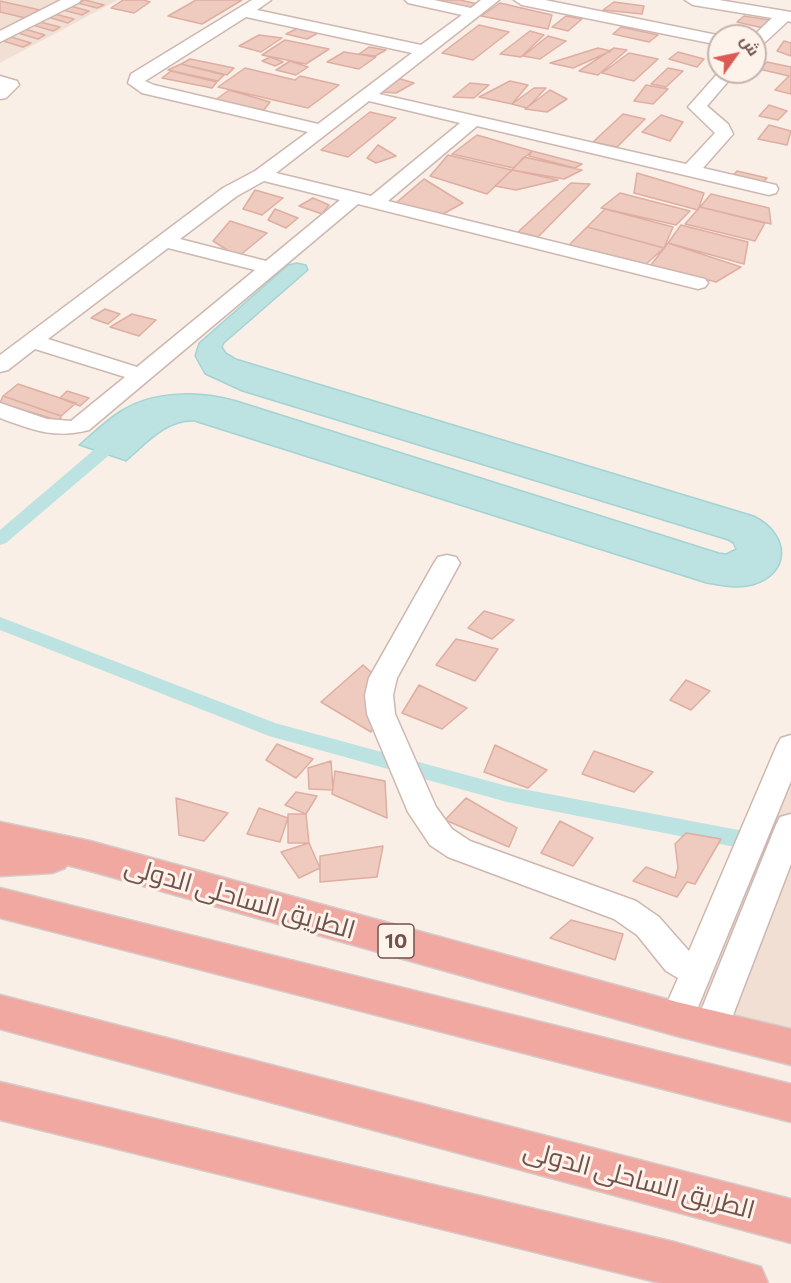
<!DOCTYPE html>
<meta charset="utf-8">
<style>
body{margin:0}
#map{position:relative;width:791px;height:1283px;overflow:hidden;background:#faefe6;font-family:Commissioner,Cairo,sans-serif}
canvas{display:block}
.north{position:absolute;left:707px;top:24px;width:60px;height:60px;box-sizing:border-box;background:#fef3eb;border:2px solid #c6b3ac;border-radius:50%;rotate:57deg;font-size:16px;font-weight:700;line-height:24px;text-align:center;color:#71534d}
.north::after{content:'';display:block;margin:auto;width:21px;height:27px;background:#db5b54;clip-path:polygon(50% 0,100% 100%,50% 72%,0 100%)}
</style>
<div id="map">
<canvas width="791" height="1283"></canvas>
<div class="north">ش</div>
</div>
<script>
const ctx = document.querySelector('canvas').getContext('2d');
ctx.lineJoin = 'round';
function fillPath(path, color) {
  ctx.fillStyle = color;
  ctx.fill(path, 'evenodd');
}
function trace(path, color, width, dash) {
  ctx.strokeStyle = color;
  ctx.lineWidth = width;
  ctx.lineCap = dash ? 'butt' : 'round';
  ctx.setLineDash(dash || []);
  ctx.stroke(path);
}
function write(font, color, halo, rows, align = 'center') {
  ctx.font = font + ' Commissioner,Cairo,sans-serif';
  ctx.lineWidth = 6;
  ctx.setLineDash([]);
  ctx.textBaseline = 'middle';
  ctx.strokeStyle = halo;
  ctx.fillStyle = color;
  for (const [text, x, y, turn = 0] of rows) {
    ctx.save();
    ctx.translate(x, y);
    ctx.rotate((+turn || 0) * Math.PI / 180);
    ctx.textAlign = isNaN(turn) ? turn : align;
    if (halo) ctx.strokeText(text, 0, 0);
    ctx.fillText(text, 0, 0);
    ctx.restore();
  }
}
fillPath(new Path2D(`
 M0 0H118L0 63Z
 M791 771V1059L684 1033Z`), '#f1dfd4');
const water = new Path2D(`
 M297 263 306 265 308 270 224 343 222 347 226 353 236 359 754 516C791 534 791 574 753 585 737 589 722 586 706 583L194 421C166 420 146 444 126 461L79 445C92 434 105 421 119 412 152 390 200 390 237 401L719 553 726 554 736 549 733 543 728 540 242 391 205 374 195 356 199 343 288 265Z`);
fillPath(water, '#bce2e2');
trace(water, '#a3d3d3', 1.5);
fillPath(new Path2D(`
 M122 430 130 435 128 439 6 543 0 545V530L116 431Z
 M0 617 275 723 507 786 791 840V858L507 802 269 736 0 630Z`), '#bce2e2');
const building = new Path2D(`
 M85 0 104 5 97 8 78 3Z
 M123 0H144L150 2 134 13 111 8Z
 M196 0H242L202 24 168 16Z
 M416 0H460L478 4 469 11Z
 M0 1 40 10 25 18 0 12Z
 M614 2 644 6 642 14 603 10Z
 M500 3 552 15 548 29 481 16Z
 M70 6 89 11 82 15 63 10Z
 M55 14 74 19 68 23 48 17Z
 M566 16 582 19 568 31 552 27Z
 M744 16 770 20 763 28 737 22Z
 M40 22 60 27 53 31 33 25Z
 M479 25 509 32 473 60 442 53Z
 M621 27 658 35 649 42 613 34Z
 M298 28 318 33 307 39 286 34Z
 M25 29 45 35 38 39 18 33Z
 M530 31 544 35 521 57 500 54Z
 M259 35 282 38 261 52 239 46Z
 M548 36 566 41 540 59 523 56Z
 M11 37 31 43 23 47 3 41Z
 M285 40 329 49 306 64 262 55Z
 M784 41 791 43V56L777 51Z
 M369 47 386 50 375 56 359 54Z
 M598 48 611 51 573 68 550 63Z
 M614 48 627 50 598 75 579 71Z
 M344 52 376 57 359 69 327 62Z
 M678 52 704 59 697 67 669 59Z
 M629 53 658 59 634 81 602 73Z
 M270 57 283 62 275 66 262 61Z
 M190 59 234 68 227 75 181 64Z
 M290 61 308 67 296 75 276 70Z
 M767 62 791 67V94L775 90 789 76 759 69Z
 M181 64 224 75 218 81 168 70Z
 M245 68 295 80 300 76 339 85 308 108 218 87Z
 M668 68 683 71 666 87 651 84Z
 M171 71 217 82 212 88 162 78Z
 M397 78 414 83 396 93 382 92Z
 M510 81 528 85 512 104 479 97Z
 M470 83 489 85 474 98 453 97Z
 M646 85 668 89 653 104 634 101Z
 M534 88H546L527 108 512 104Z
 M229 90 270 102 264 110 214 101Z
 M550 90 567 99 547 112 525 109Z
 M769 105 787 111 778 120 759 116Z
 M370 112 396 118 348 157 321 150Z
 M623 114 645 119 617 147 593 142Z
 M661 115 683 122 670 141 642 132Z
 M769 125 791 131 787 145 758 139Z
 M477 135 532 151 513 168 452 154Z
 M378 145 396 156 376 163 367 158Z
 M532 151 582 164 575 168 529 156Z
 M448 155 512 170 487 194 430 176Z
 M524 157 582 170 564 179 512 170Z
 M512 170 558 180 516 190 495 186Z
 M737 171 767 178 760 186 730 179Z
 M637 173 704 193 698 210 634 193Z
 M424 179 463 203 434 219 390 208Z
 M571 183 590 184 538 237 518 232Z
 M255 190 283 198 262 215 243 209Z
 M620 193 690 211 676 225 601 208Z
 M711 194 769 208 771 224 700 207Z
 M313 198 329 205 322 214 299 206Z
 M700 207 765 223 755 241 685 224Z
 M275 209 298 218 286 228 268 220Z
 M605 209 673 227 664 248 587 227Z
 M230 221 267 233 238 257 213 241Z
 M681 225 748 242 744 264 668 243Z
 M587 227 664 248 645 265 568 246Z
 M668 243 741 267 716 282 651 265Z
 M105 309 120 314 108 324 91 318Z
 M132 314 156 320 139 336 110 327Z
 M18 384 60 398 76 403 61 416 3 396Z
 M67 391 89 398 80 406 60 398Z
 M3 396 61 416 60 421 0 403Z
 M484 611 514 620 492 639 468 628Z
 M456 639 498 649 475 681 436 665Z
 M363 665 393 691 371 732 321 702Z
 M686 680 710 691 691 710 670 700Z
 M419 685 467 708 442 729 402 713Z
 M277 744 313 759 296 778 266 760Z
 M495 745 547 770 528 788 484 772Z
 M594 751 653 772 634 792 582 774Z
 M331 761 333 790 309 789 308 768Z
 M335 771 385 781 387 818 332 794Z
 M296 792 317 796 306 814 285 805Z
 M176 798 228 813 204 841 179 835Z
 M466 798 517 828 509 847 445 820Z
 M259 808 288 818 280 842 247 834Z
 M288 814H306L309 843H288Z
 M560 821 593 838 573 866 541 853Z
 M686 833 721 839 695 884 687 882 677 897 633 881 646 867 675 878 678 868 675 844Z
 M309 843 320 868 299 878 281 852Z
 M383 846 377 877 320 882V856Z
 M571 920 623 934 615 960 550 938Z`);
fillPath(building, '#eecabf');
trace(building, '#dfaea1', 1.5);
const minor = new Path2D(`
 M61 0H81L78 3 0 42V31Z
 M252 0H271L257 10 421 45 462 15 408 3 405 0H434L471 8 481 0H499L379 94 686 164 715 133 688 107 719 72H736L707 106 728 124 733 134 703 168 776 185 778 189 776 193 769 195 477 126 388 201 705 279 708 283 705 287 698 289 358 204 89 430C54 439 33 430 0 418V403L47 419 71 421 125 377 35 349 8 370 0 372V355L223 188 255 171 308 132 142 93 128 83 131 74ZM246 17 412 53 318 124 154 85 145 81ZM369 101 460 123 371 196 276 173ZM264 181 340 200 266 261 180 239 237 196ZM168 248 255 270 137 367 48 339Z
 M514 0H545L722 36H719V45L522 5Z
 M685 0H719L791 12V22L788 21 761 46 755 48 753 36 772 18 693 5Z
 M0 76 17 81 19 85 6 98 0 99Z
 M447 555 456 557 460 563 397 678 393 695 395 714 436 807 452 829 470 841 636 901 659 917 689 951 777 745 781 738 791 735V781L689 1029 677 1033 665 1029 660 1019 678 978 666 971 637 935 614 919 448 857 430 845 408 812 367 714 365 695 369 678 434 563 438 557Z
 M791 814V864L728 1028 723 1038 711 1042 699 1038 694 1028 776 825 780 817Z`);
const highway = new Path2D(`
 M0 822 90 841 677 1002 791 1029V1065L677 1036 90 871 67 865 65 868 52 873 0 876Z
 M0 888 791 1084V1122L0 918Z
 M0 995 791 1199V1243L0 1029Z
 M0 1082 674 1242 761 1267 768 1283H660L0 1120Z`);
trace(minor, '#cdb7b0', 3);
trace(highway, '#d4cbca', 3);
fillPath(minor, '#fff');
fillPath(highway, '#f0a8a1');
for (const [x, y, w] of [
 [396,941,36]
]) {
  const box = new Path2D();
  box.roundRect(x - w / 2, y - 17, w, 34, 4.5);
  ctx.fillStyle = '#fef3eb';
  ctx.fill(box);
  trace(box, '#71534d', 1.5);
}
write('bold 20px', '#71534d', null, [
 ["10",396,941]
]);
write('26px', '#71534d', '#fef3eb', [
 ["الطريق الساحلى الدولى",240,898,16],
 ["الطريق الساحلى الدولى",639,1180,15]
]);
</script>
